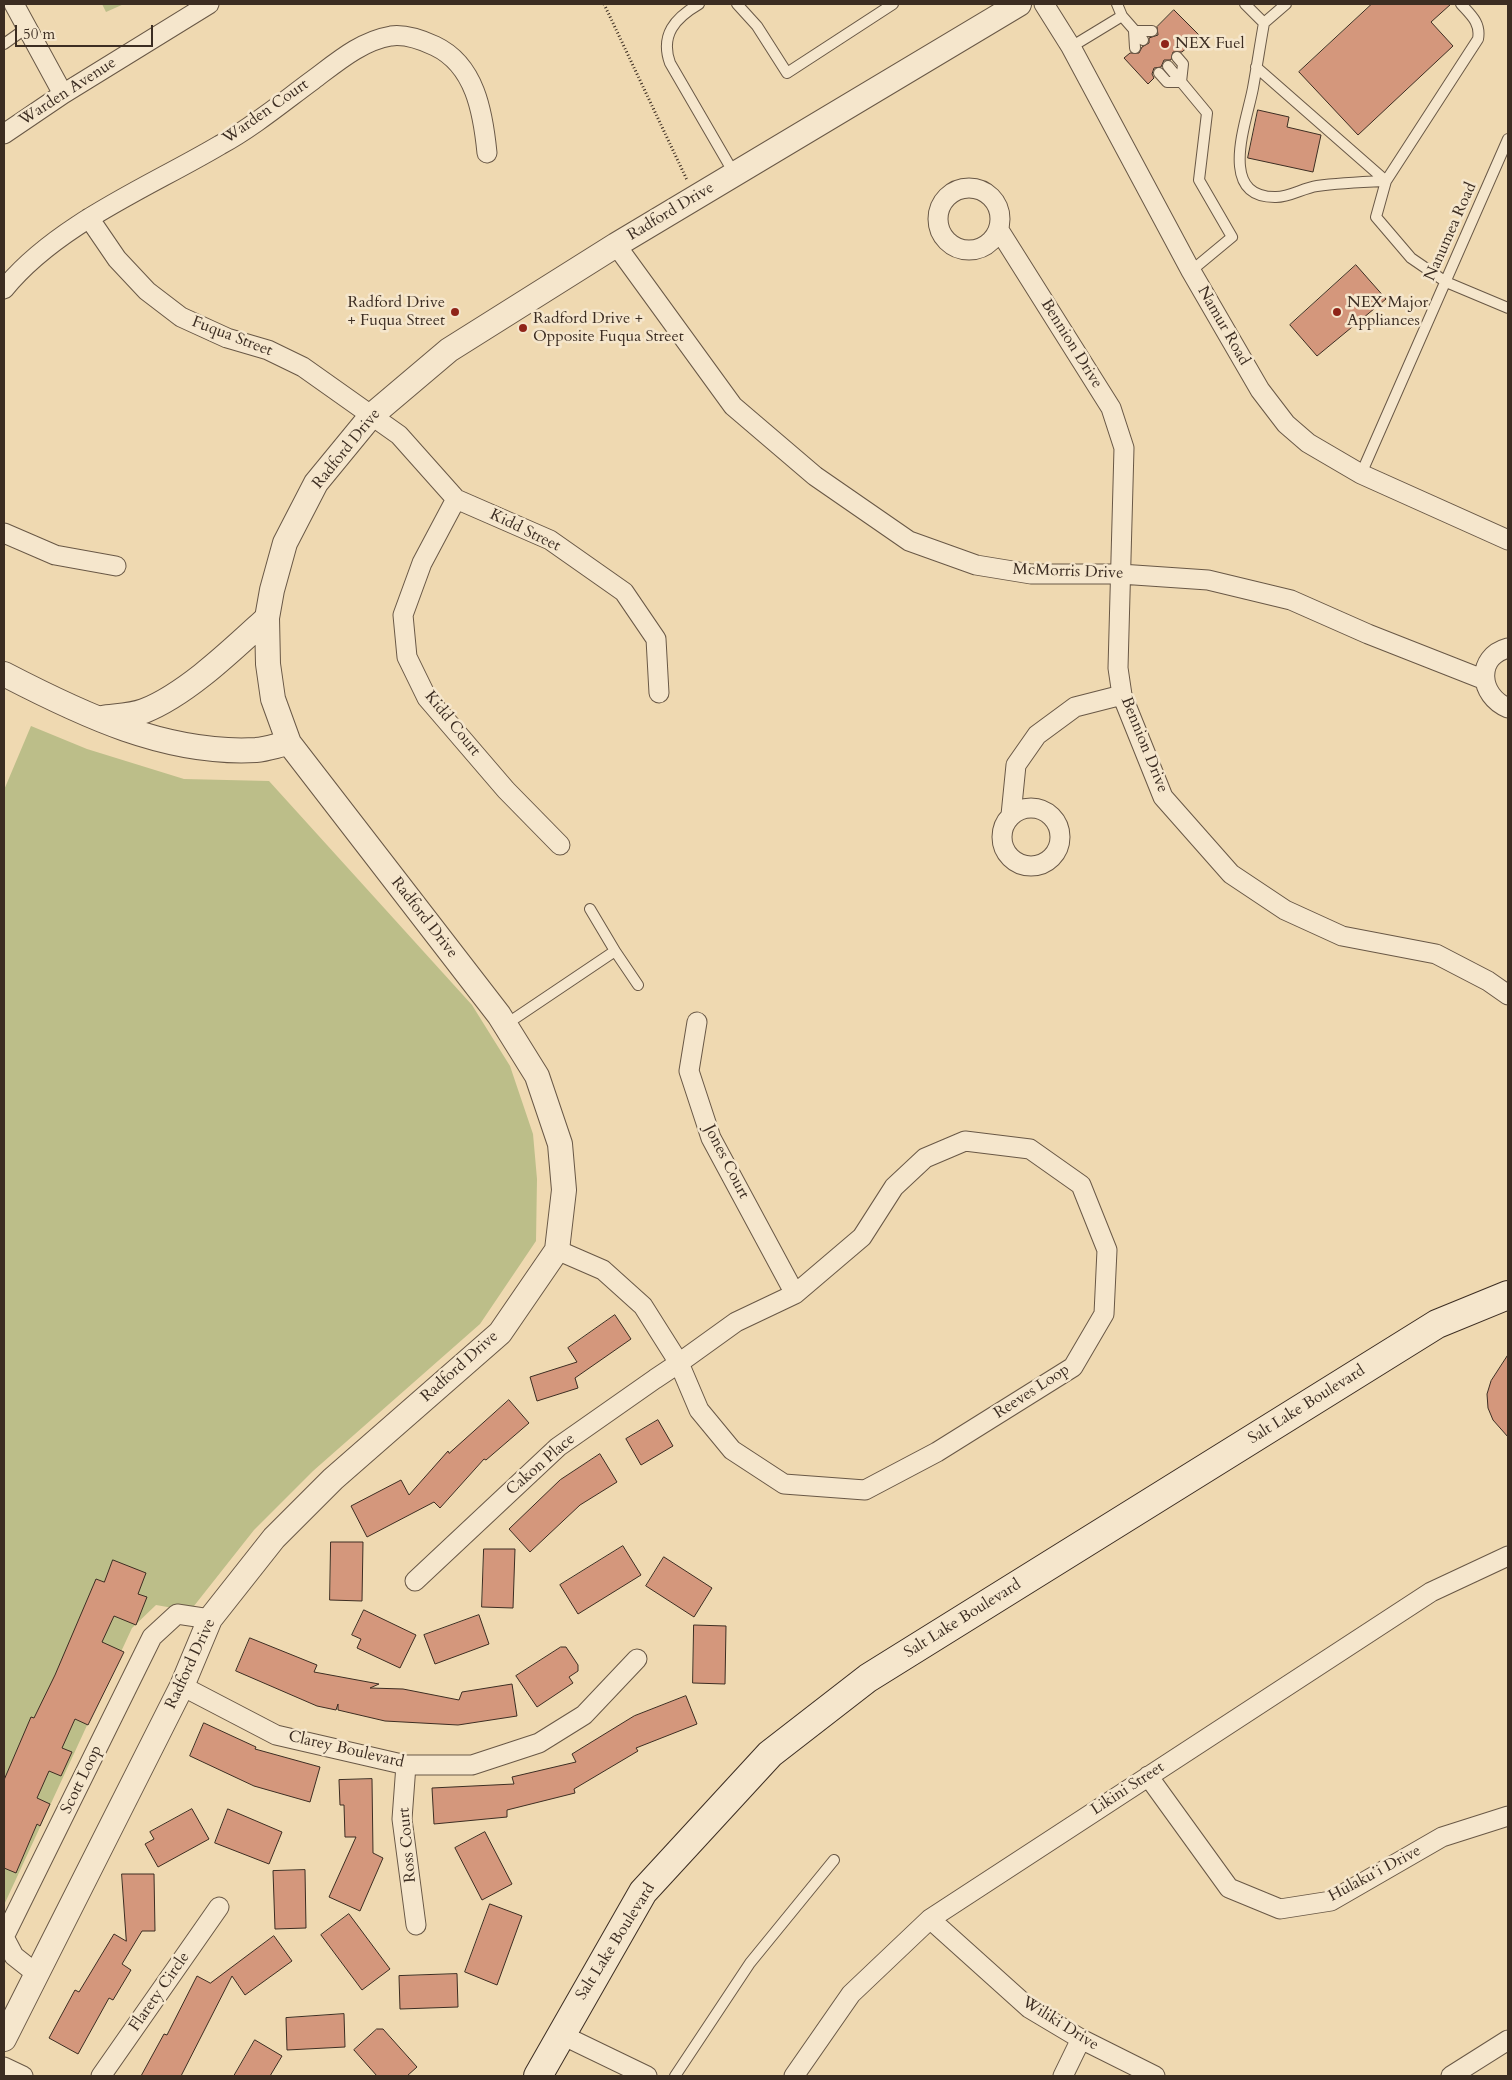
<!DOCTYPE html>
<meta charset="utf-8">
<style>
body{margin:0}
#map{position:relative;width:1512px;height:2080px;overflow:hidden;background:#efd9b1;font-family:Cardo,serif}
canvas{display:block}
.frame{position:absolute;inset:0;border:5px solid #3c2d22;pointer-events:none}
.scale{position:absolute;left:15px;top:25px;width:138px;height:22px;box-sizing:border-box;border:2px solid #3c2d22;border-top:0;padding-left:6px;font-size:15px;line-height:18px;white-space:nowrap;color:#3c2d22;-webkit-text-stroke:4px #f5e6cc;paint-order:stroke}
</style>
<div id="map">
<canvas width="1512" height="2080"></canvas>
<div class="frame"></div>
<div class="scale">50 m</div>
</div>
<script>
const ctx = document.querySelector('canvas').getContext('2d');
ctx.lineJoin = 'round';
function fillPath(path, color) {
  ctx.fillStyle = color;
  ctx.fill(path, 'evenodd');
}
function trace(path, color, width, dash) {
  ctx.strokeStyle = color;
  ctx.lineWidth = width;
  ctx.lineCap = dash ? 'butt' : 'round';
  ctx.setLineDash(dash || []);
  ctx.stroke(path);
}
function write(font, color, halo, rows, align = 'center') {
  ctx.font = font + ' Cardo,serif';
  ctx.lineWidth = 5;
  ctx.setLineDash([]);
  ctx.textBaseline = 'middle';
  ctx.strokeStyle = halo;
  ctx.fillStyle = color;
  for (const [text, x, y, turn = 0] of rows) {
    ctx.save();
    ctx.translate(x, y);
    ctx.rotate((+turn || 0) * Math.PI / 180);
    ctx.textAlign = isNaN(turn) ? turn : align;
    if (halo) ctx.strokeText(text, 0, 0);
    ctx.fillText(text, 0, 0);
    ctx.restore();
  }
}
fillPath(new Path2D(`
 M102 4H124L106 12Z
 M31 726 87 749 184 779 269 781 472 1005 510 1066 533 1134 537 1179 536 1241 480 1324 313 1471 254 1530 190 1611 156 1605 132 1628 4 1905V790Z`), '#bcbe89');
const building = new Path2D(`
 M1372 4H1451L1431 22 1453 46 1358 135 1299 72Z
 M1174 10 1200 36 1182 52H1173L1171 60H1164L1161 67 1154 68 1152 74 1154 78 1148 84 1124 58 1130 53H1139L1142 47 1149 43V38L1158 35 1157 27Z
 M1258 110 1289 117 1287 127 1321 135 1313 172 1248 158Z
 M1356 265 1386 299 1317 356 1290 325Z
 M615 1315 631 1339 575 1378 578 1388 537 1401 530 1377 577 1362 568 1348Z
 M1508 1355V1437L1493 1420 1488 1408 1487 1394 1491 1381Z
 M509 1400 529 1423 486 1460 484 1459 440 1508 434 1502 367 1537 351 1506 401 1480 409 1495 448 1451 449 1453Z
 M658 1420 673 1446 641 1465 626 1439Z
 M600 1454 617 1482 580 1505 530 1552 509 1529 560 1480Z
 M331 1542H363L362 1601 330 1600Z
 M623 1546 641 1575 578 1614 560 1585Z
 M484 1549H515L513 1608 482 1607Z
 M664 1557 712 1588 694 1617 646 1586Z
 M113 1560 146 1573 138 1594 147 1597 136 1625 114 1616 102 1642 124 1652 88 1725 75 1719 62 1748 72 1752 61 1776 49 1771 37 1798 50 1804 40 1826 37 1824 16 1873 4 1868V1780L31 1717 34 1718 55 1675 96 1579 104 1582Z
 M364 1610 416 1635 400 1668 357 1648 361 1639 352 1635Z
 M479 1615 489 1644 435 1664 424 1635Z
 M694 1625 726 1626 725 1684 693 1683Z
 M250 1638 317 1665 314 1672 379 1684 370 1688 403 1689 459 1700 462 1692 512 1684 517 1716 458 1725 385 1721 338 1710V1704L336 1710 317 1706 236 1671Z
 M561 1647H566L578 1665V1671L569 1677 573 1683 537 1707 516 1676Z
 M686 1696 697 1724 636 1748 638 1751 574 1789 575 1793 507 1810V1817L434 1824 432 1788 514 1784 512 1777 576 1762 572 1754 634 1716Z
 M204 1723 256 1747 255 1749 320 1767 310 1802 254 1786 190 1756Z
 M372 1779 373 1853 383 1858 360 1911 329 1897 356 1837H345L344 1805H340L339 1780Z
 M192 1809 209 1839 158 1867 145 1844 154 1839 150 1832Z
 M228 1809 282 1832 269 1864 215 1843Z
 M485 1832 512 1884 482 1900 455 1848Z
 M305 1870 306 1928 275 1929 273 1871Z
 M122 1874H154L155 1931H142L122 1964 131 1970 113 2000 109 1998 78 2054 49 2038 75 1990 79 1992 114 1934 126 1941Z
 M490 1904 522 1916 497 1985 465 1972Z
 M349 1914 390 1969 362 1990 321 1935Z
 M274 1936 292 1961 245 1995 232 1976 181 2076H141L164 2034 167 2035 197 1976 210 1983Z
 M457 1974 458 2007 400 2009 399 1976Z
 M344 2014 345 2047 287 2050 286 2018Z
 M377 2029H383L417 2067 407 2076H377L354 2050Z
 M255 2040 282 2056 270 2076H234Z`);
fillPath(building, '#d4977c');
trace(building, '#3c2d22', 1);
const service = new Path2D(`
 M699 4C675 18 660 35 670 63L735 175
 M737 4 757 26 787 73 893 4
 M1117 4 1122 16
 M1245 4 1264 23C1260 45 1257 66 1253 88 1247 121 1216 198 1276 197 1290 197 1303 188 1317 186 1339 183 1363 182 1386 181
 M1461 4C1471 15 1481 23 1478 39L1386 181 1376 217 1411 258 1446 282 1508 308
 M1264 23 1286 4
 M1134 31H1152
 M1134 31 1135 48
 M4 44 28 27
 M1071 47 1122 16 1143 40
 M1168 66 1207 113 1199 180 1232 237 1191 271
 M1256 67 1386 181
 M1159 73 1167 82H1181L1183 64 1177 57
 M1361 474 1508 139
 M615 951 638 985
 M505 1025 615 951 590 909
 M675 2076 750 1963 834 1860`);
const minor = new Path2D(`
 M14 4 63 94
 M1044 4 1071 47 1191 271 1260 390 1286 424 1308 443 1361 474 1508 540
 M4 134 63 94 209 4
 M938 219a31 31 0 1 1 62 0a31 31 0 1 1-62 0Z
 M89 218 117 259 147 291 181 317 227 338 268 350 303 367 399 435 456 499 550 540 624 592 656 639 659 693
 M999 230 1111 408 1124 448 1118 668 1122 695 1163 797 1231 874 1285 910 1342 936 1436 954 1488 981 1508 995
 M616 245 733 406 815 476 909 541 976 565 1031 574H1120L1208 580 1291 600 1368 634 1485 680
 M4 289C57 224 149 187 220 145 253 127 283 102 313 80 337 62 361 41 391 36 405 34 422 40 435 46 475 65 483 112 487 153
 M456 499 422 563 403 615 407 657 427 698 506 790 560 845
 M4 533 55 555 116 566
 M1508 648C1475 657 1479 696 1508 708
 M1002 837a29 29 0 1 1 58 0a29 29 0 1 1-58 0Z
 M1011 815 1016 765 1037 735 1075 707 1122 695
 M697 1022 689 1071 711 1138 795 1294
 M415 1581 558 1447 655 1379 679 1363 736 1322 795 1294 862 1237 894 1187 925 1158 965 1141 1030 1149 1081 1185 1107 1250 1104 1314 1073 1367 937 1452 865 1490 784 1484 732 1450 699 1410 679 1363 643 1306 603 1270 557 1250
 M182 1686 276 1735 406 1765H472L539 1743 584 1715 637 1659
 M406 1765 402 1819 416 1925
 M1148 1776 1229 1888 1280 1909 1331 1901 1442 1837 1508 1816
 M930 1919 1029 2008 1081 2039 1155 2076
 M38 1975 14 1956 4 1937 152 1637 177 1614 210 1619
 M560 2034 647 2076
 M4 2067 23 2076
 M101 2076 219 1907
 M794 2076 851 1994 930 1919 1431 1592 1508 1556
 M1063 2076 1081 2039
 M1451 2076 1508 2040`);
const tertiary = new Path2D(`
 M4 674C81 714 166 755 256 750 267 749 278 745 289 743
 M102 718C115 716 131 716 144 711 187 694 233 649 267 618
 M4 2039 182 1686 210 1619 274 1538 333 1479 500 1333 557 1250 564 1190 560 1144 537 1076 499 1015 289 743 273 699 268 664 267 618 272 590 285 543 316 483 371 416 449 350 616 245 1019 4`);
const secondary = new Path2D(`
 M538 2076 643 1892 770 1754 868 1678 1437 1324 1508 1295`);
trace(service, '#695846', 12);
trace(minor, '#695846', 21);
trace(tertiary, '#695846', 26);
trace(secondary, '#3c2d22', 30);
trace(new Path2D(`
 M604 4 687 180`), '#3c2d22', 3, [1, 2.5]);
trace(service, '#f5e6cc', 10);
trace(minor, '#f5e6cc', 19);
trace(tertiary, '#f5e6cc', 24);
trace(secondary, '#f5e6cc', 28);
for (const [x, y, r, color] of [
 [1165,44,5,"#8f2418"],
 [455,312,5,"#8f2418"],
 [1337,312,5,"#8f2418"],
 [523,328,5,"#8f2418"]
]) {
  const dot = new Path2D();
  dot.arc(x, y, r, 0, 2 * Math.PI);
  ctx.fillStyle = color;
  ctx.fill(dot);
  trace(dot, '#f5e6cc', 2);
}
write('16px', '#3c2d22', '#f5e6cc', [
 ["NEX Fuel",1175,44],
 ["Radford Drive",445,303,"right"],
 ["+ Fuqua Street",445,321,"right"],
 ["NEX Major",1347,303],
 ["Appliances",1347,321],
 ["Radford Drive +",533,319],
 ["Opposite Fuqua Street",533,337]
], 'left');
write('16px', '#3c2d22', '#f5e6cc', [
 ["Warden Avenue",68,92,-33],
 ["Warden Court",266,112,-35],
 ["Radford Drive",671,212,-31],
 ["Nanumea Road",1451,232,-66],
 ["Namur Road",1223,326,60],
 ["Fuqua Street",232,337,21],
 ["Bennion Drive",1071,344,58],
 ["Radford Drive",347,449,-51],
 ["Kidd Street",525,531,26],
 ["McMorris Drive",1068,572,2],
 ["Kidd Court",452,724,51],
 ["Bennion Drive",1144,745,68],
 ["Radford Drive",424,918,52],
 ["Jones Court",726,1162,63],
 ["Radford Drive",460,1367,-42],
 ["Reeves Loop",1032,1392,-33],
 ["Salt Lake Boulevard",1307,1405,-32],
 ["Cakon Place",541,1465,-41],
 ["Salt Lake Boulevard",963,1619,-32],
 ["Radford Drive",191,1664,-65],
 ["Clarey Boulevard",346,1750,13],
 ["Scott Loop",82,1780,-64],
 ["Likini Street",1128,1789,-33],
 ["Ross Court",408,1845,-95],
 ["Hulakuʻi Drive",1375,1874,-28],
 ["Salt Lake Boulevard",616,1942,-58],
 ["Flarety Circle",160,1992,-55],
 ["Wiliki Drive",1060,2024,32]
]);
</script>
